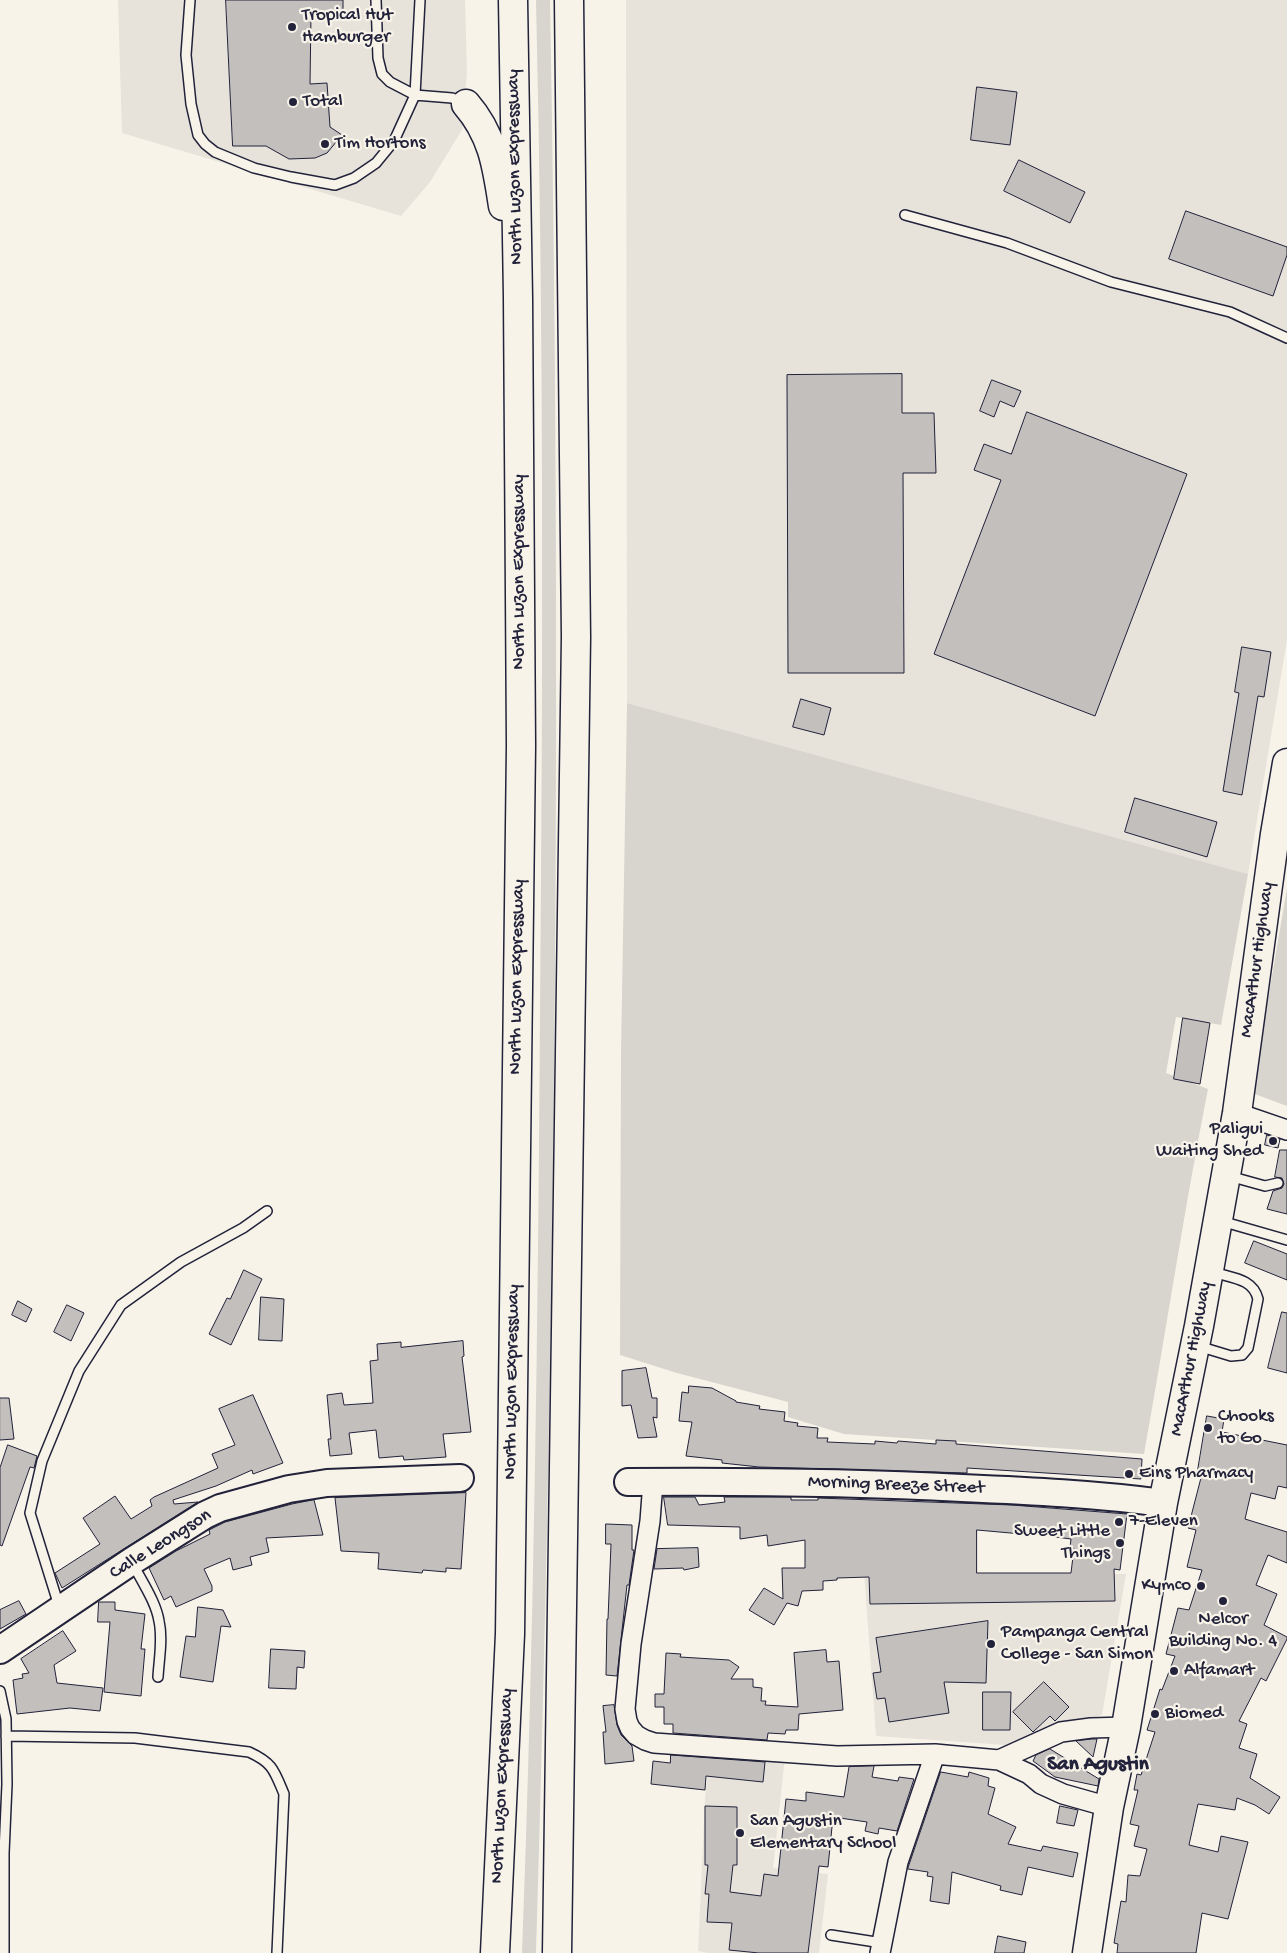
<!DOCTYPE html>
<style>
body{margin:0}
canvas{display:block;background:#f7f3e8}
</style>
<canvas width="1287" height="1953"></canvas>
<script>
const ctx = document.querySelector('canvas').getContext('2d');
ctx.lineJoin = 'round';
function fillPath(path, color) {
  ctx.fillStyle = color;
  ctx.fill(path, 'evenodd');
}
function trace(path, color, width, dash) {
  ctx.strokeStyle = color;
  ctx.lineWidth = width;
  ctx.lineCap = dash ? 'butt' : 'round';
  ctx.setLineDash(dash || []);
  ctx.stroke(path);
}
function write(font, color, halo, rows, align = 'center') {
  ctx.font = font + ' "Gochi Hand",sans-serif';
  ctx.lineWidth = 4.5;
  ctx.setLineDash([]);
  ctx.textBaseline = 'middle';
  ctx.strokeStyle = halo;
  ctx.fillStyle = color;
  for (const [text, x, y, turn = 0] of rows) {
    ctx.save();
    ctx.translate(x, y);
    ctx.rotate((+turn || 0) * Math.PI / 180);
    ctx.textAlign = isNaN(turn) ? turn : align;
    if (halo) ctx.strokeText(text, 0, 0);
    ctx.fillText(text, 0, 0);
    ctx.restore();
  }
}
fillPath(new Path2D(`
 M118 0H465L467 74 462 130 430 182 401 216 122 133Z
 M626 0H1287V640L1248 874 627 703Z
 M864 1572 1126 1574 1102 1715 1005 1745 876 1736Z
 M711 1751 785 1757 773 1868 828 1874 819 1953H708L698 1951 705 1798Z`), '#e7e3db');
fillPath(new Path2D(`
 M536 0H550C562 651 556 1302 536 1953H522C534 1639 538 1325 540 1011 543 674 544 337 536 0Z
 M627 703 1248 874 1221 1025 1176 1017 1166 1073 1208 1089C1184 1210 1166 1332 1144 1454L844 1434 788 1417V1402L677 1373 620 1355 621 1053Z
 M1287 888V1106L1252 1093Z`), '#d8d5cf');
const building = new Path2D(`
 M226 0H343V15H311L310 84 327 83 330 127 342 135 327 153 315 158 289 159 266 146H233Z
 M977 87 1017 92 1010 145 971 140Z
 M1019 160 1085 192 1070 223 1004 191Z
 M1186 211 1287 247V255L1273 296 1169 259Z
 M902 374V413H934L936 473H903L904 673H788L787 375Z
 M992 380 1021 391 1014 407 1000 401 994 417 980 411Z
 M1027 412 1187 474 1095 716 934 654 1001 480 974 470 984 444 1011 454Z
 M1242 647 1271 652 1264 697 1258 696 1242 795 1223 791 1239 693 1235 692Z
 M801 699 831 708 824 735 793 727Z
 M1135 798 1217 822 1207 857 1125 832Z
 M1183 1018 1210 1023 1200 1084 1174 1079Z
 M1267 1135 1280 1139 1278 1148 1265 1145Z
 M1280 1150H1287V1214L1267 1209 1273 1191 1282 1188 1284 1184 1282 1178 1275 1177Z
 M1254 1241 1287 1254V1280L1245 1263Z
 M244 1270 262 1279 231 1345 209 1334 227 1298 230 1299Z
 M261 1297 284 1299 282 1341 259 1340Z
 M18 1301 32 1309 26 1322 12 1315Z
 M67 1305 84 1313 71 1341 54 1332Z
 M1282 1312 1287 1313V1373L1268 1368Z
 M463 1341 464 1356 462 1357 471 1432 443 1434 446 1457 404 1460 403 1456 379 1458 376 1430 349 1433 352 1454 330 1456 328 1439H331L327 1395 342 1393 344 1405 373 1403 370 1361 378 1360 377 1344 401 1342V1347Z
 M646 1368 652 1398H657V1418L653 1417 657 1437 638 1438 631 1405 622 1406V1371Z
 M689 1386 712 1388 736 1401V1402L760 1406 759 1409 785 1412 784 1421 798 1423 797 1426 818 1428 817 1438H828L827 1442 875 1444V1441L897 1443 898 1441 936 1444V1440L956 1441V1444L1142 1459 1141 1479 967 1468V1473L759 1467 722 1463V1460L686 1456 692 1422 679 1421 682 1392 688 1393Z
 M253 1395 283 1463 253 1474 252 1470 216 1486 173 1500 174 1504 198 1502 62 1588 55 1573 100 1544 83 1518 115 1496 131 1519 152 1506 150 1500 154 1497 218 1468 212 1454 235 1445 219 1409Z
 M0 1398H9L14 1439 0 1440Z
 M1207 1416 1224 1419 1222 1432 1287 1445V1488L1278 1486 1275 1499 1251 1493 1245 1519 1287 1532V1563L1268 1555 1256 1585 1277 1594 1264 1625 1287 1637V1639L1266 1681 1261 1678 1239 1721 1247 1724 1239 1748 1257 1754 1250 1778 1280 1797 1269 1814 1255 1805 1237 1798 1235 1810 1198 1804 1189 1845 1218 1852 1221 1836 1248 1842 1228 1919 1202 1913 1196 1953H1117L1118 1944 1114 1943 1121 1901 1126 1902 1128 1875 1140 1876 1147 1849 1134 1846 1139 1826 1130 1824 1138 1790H1134L1137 1774 1141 1775 1155 1732 1147 1730 1160 1689 1162 1690 1175 1656 1166 1654 1178 1608 1189 1610 1202 1570 1187 1567 1196 1530 1188 1528 1203 1470H1198Z
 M8 1445 37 1456 34 1468 30 1467 2 1546 0 1545V1468Z
 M466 1493 461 1569 446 1568V1572L423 1570 422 1573 378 1569 379 1553 341 1551 335 1498Z
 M664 1497H695L699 1505 725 1502 724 1497H791V1500H818V1498L1012 1505 1127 1514 1120 1570 1114 1569 1115 1601 870 1604 869 1577 837 1578V1580L823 1581V1590L802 1591 798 1606 787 1603 774 1625 749 1610 764 1588 783 1599 782 1568H805V1540L768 1546 767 1535 740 1539V1527L668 1525ZM977 1530 1033 1535V1534L1071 1539 1070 1548H1074L1071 1573H977Z
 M314 1500 323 1535 266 1538 269 1552 250 1557 252 1565 233 1570 230 1558 204 1569 212 1586V1591L176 1607 171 1596 164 1600 149 1568 176 1551 210 1534 209 1530 225 1522 292 1504Z
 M606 1524 632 1525V1550H634L629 1585H627L617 1676 606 1675 607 1619H608L611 1544H606Z
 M698 1548 699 1567 684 1570 683 1568 654 1569 657 1549Z
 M19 1601 26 1614 0 1629V1610Z
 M99 1602H115V1610L145 1614 141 1649H145L141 1696 104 1692 110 1622H98Z
 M198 1607 223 1610 231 1627 221 1626 213 1682 180 1677 186 1636 195 1637Z
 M988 1621 986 1683 944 1682 949 1713 889 1722 885 1698 877 1699 873 1673 881 1672 876 1638Z
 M63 1631 76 1651 54 1665 57 1683 103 1688 100 1711 70 1708 17 1714 13 1680 23 1678 22 1674 29 1673 21 1659Z
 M271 1649 305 1651 304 1668 297 1667 296 1689 269 1688Z
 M826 1650 827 1662 839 1661 843 1710 799 1714 798 1730H786L785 1734 768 1733 767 1740 673 1733V1724H664V1707H655V1694H664L666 1653 681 1654 680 1657 729 1660 739 1667 731 1679H753V1687L762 1688 761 1701H766L765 1705 798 1707 794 1653Z
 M1044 1682 1069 1707 1055 1721 1050 1716 1033 1732 1013 1712Z
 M983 1692H1011L1010 1730H983Z
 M614 1705 617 1725 621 1735 632 1746 634 1761 605 1764 603 1732H606L603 1706Z
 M1092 1739H1097L1093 1757 1076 1741Z
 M1050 1749 1099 1779 1098 1786 1055 1777 1033 1761 1036 1755Z
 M671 1755 765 1762 763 1782 706 1776 705 1790 651 1784 653 1761 670 1763Z
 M874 1766 872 1777 898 1781 899 1777 914 1779 897 1831 879 1828 878 1834 865 1831 867 1822 833 1817 828 1867 819 1866 808 1953H759L729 1950 732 1923 707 1922 709 1894H705L708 1865H705V1806L737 1807V1865H733L730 1892 761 1896 764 1874 778 1876 786 1799 806 1801V1792L844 1797 849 1767Z
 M941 1772 968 1777 969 1772 989 1778 988 1786 995 1788 988 1814 1016 1827 1008 1844 1041 1851 1043 1846 1078 1853 1073 1877 1028 1867 1022 1895 1000 1890 1001 1886 952 1872 949 1904 930 1901 933 1877 927 1876 928 1872 908 1869Z
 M1060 1806 1078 1810 1074 1826 1057 1823Z
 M998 1936 1026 1942 1024 1953H995Z`);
fillPath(building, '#c2bfbd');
trace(building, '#22223b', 1);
const service = new Path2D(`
 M190 0 186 55 191 104 198 135 205 144 215 152 254 168 291 177 335 185 354 178 376 163 394 141 415 95 420 0
 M376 0 378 58 382 74 390 82 415 95 452 98 462 102
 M905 215 1007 243 1111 282 1230 312 1287 338
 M1229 1176 1265 1186 1278 1183
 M1221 1221 1287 1240
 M1198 1346 1231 1356 1242 1355 1248 1348 1258 1299C1253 1278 1231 1278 1213 1272
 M133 1564C142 1582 156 1602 159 1621 163 1639 159 1659 158 1677
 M59 1606 30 1513 42 1461 79 1371 121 1305 181 1262 243 1228 267 1211
 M0 1691 6 1719 7 1784 4 1853V1953
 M6 1736 135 1738 249 1752C273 1763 274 1770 284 1794L277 1953
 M831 1935 882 1943`);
const minor = new Path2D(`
 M1237 1113 1287 1130
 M653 1482 650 1521 631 1644 625 1709 627 1721 630 1728 636 1735 645 1740 654 1743 837 1756 935 1754 999 1760 1029 1774 1041 1784 1063 1794 1109 1807
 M999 1760 1061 1732 1091 1728 1126 1727
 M880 1953 898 1862 935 1754`);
const secondary = new Path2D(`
 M628 1482C740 1481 851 1482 962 1488 1030 1491 1096 1494 1163 1503
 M0 1650 132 1561 205 1515 220 1508 289 1489 327 1483 460 1478`);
const trunk = new Path2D(`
 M1087 1953 1109 1807 1126 1727 1163 1503 1199 1326 1237 1113 1275 834 1287 763`);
const motorway = new Path2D(`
 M466 104C493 135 497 167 503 206
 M495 1953 510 1634 521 746 518 297 513 0
 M557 1953 576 637 569 0`);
trace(service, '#22223b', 12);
trace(minor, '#22223b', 22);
trace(secondary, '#22223b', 30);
trace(trunk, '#22223b', 31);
trace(motorway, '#22223b', 31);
trace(service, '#f7f3e8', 9);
trace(minor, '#f7f3e8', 19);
trace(secondary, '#f7f3e8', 26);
trace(trunk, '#f7f3e8', 28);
trace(motorway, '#f7f3e8', 28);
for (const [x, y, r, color] of [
 [292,27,5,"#22223b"],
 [293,102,5,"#22223b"],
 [325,144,5,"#22223b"],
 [1273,1141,5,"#22223b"],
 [1208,1428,5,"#22223b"],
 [1129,1474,5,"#22223b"],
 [1119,1522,5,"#22223b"],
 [1120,1543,5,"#22223b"],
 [1201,1586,5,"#22223b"],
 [1223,1601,5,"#22223b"],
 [991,1644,5,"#22223b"],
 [1174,1671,5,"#22223b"],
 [1155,1714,5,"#22223b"],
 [740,1833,5,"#22223b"]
]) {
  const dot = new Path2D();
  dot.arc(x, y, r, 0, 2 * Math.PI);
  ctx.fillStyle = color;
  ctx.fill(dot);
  trace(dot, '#f7f3e8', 2);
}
write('19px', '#22223b', '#f7f3e8', [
 ["Tropical Hut",302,16],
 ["Hamburger",302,38],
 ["Total",303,102],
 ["Tim Hortons",335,144],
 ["Paligui",1263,1130,"right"],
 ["Waiting Shed",1263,1152,"right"],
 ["Chooks",1218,1417],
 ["to Go",1218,1439],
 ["Eins Pharmacy",1139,1474],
 ["7-Eleven",1129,1522],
 ["Sweet Little",1110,1532,"right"],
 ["Things",1110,1554,"right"],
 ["Kymco",1191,1586,"right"],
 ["Nelcor",1223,1620,"center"],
 ["Building No. 4",1223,1642,"center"],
 ["Pampanga Central",1001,1633],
 ["College - San Simon",1001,1655],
 ["Alfamart",1184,1671],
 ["Biomed",1165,1714],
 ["San Agustin",750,1822],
 ["Elementary School",750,1844]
], 'left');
write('19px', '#22223b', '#f7f3e8', [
 ["North Luzon Expressway",516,167,-91],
 ["North Luzon Expressway",520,572,-90],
 ["MacArthur Highway",1258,960,-82],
 ["North Luzon Expressway",518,977,-89],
 ["MacArthur Highway",1192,1359,-79],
 ["North Luzon Expressway",513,1382,-89],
 ["Morning Breeze Street",896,1486,2],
 ["Calle Leongson",161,1545,-32],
 ["North Luzon Expressway",503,1786,-87]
]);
write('bold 21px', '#22223b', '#f7f3e8', [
 ["San Agustin",1098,1766]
]);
</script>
